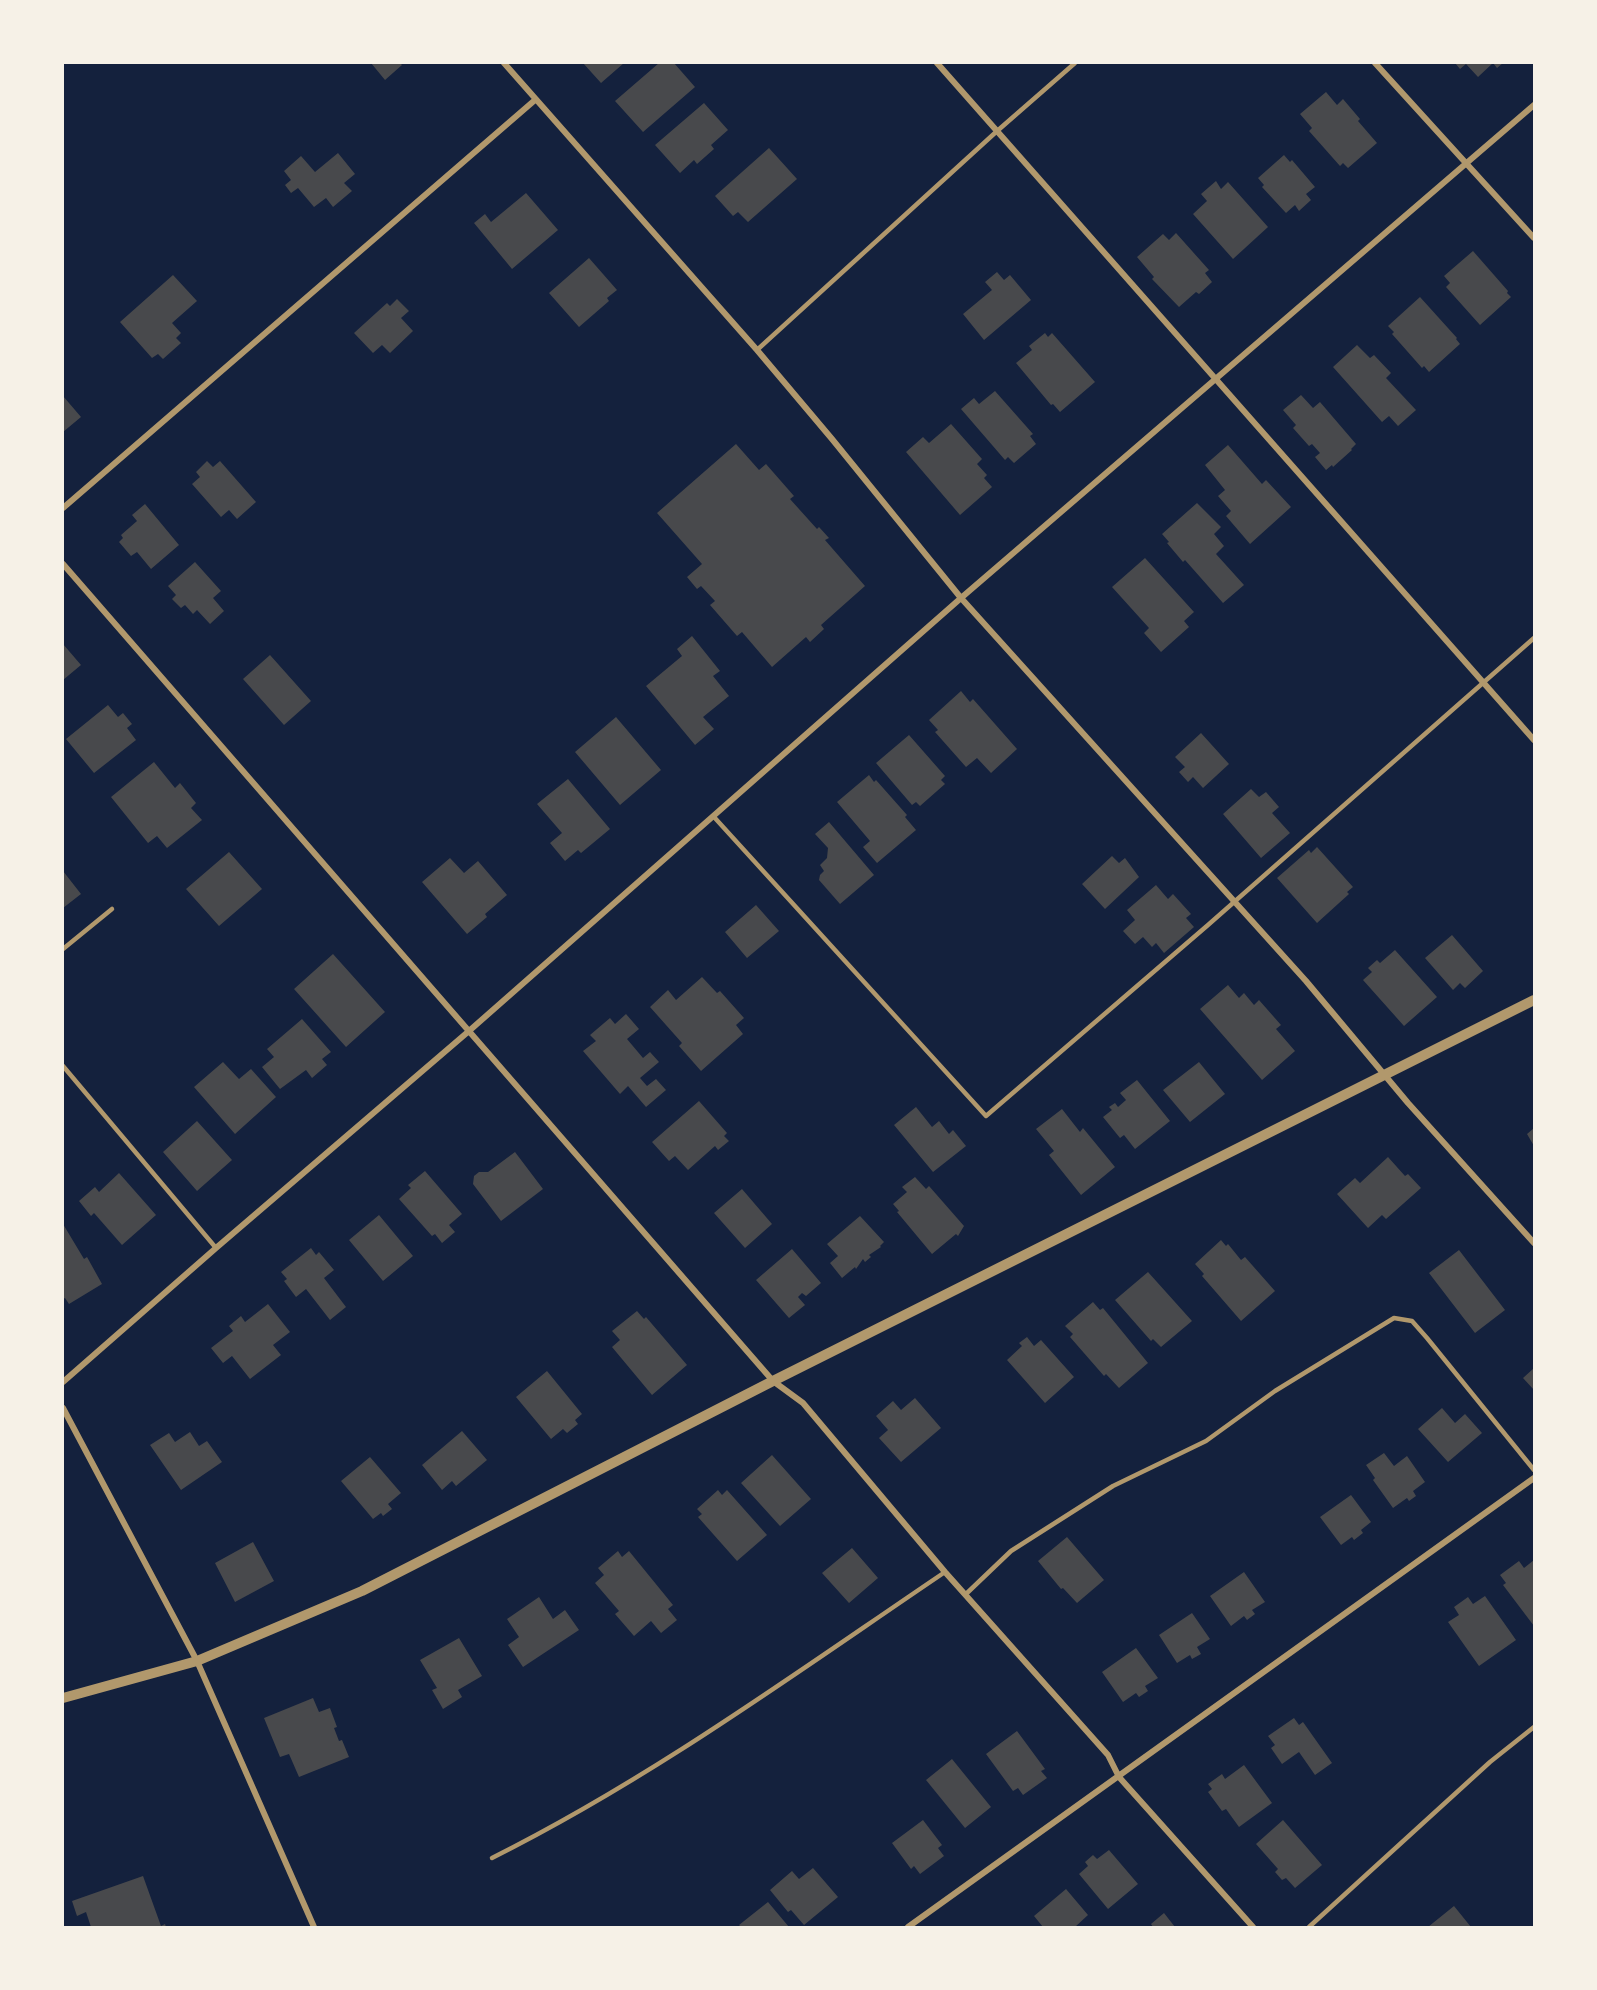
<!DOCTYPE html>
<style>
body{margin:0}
#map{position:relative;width:1597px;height:1990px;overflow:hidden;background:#14213d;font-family:Signika,sans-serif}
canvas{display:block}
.frame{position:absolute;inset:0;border:64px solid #f6f1e7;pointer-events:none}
</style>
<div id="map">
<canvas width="1597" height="1990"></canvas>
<div class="frame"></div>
</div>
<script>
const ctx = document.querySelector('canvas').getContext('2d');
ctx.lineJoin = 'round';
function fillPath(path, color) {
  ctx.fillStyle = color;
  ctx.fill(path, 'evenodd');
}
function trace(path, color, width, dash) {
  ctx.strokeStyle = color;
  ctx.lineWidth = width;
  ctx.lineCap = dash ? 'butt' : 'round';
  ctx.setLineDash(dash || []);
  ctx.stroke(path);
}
fillPath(new Path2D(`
 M371 63H400L402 65 385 80Z
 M583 63H624L601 83Z
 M659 63H674L695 87 643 132 615 101Z
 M1455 63H1503L1497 68 1493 63 1478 77 1466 64 1460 69Z
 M1326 92 1337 105 1343 99 1360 119 1358 121 1377 143 1348 168 1343 163 1340 166 1309 131 1312 128 1300 114Z
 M704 103 728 130 711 145 714 149 697 164 694 160 680 173 655 145Z
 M769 148 797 179 748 222 738 212 733 216 715 196Z
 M338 153 355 174 344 183 352 191 333 207 326 198 314 207 298 188 291 193 285 185 291 180 284 171 301 156 315 172Z
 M1284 155 1290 162 1292 160 1315 187 1306 194 1311 200 1299 211 1295 205 1286 213 1262 187 1264 185 1258 178Z
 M1216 181 1221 189 1228 182 1268 227 1233 259 1193 214 1207 201 1201 194Z
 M526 193 558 230 512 269 474 223 485 214 491 222Z
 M1176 233 1209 270 1205 273 1212 282 1199 294 1196 292 1179 307 1152 279 1154 277 1137 257 1163 234 1169 240Z
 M1473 251 1508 291 1507 293 1511 297 1480 325 1446 287 1450 283 1444 276Z
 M589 258 617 290 607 298 609 301 579 327 549 293Z
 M997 272 1004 280 1010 275 1031 300 984 340 963 314 992 290 985 282Z
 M173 275 197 301 172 323 181 333 176 338 181 343 163 359 158 354 152 358 120 322Z
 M1420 297 1457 338 1456 339 1460 344 1429 372 1424 366 1422 368 1392 334 1394 332 1388 326Z
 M397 299 409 311 401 318 413 331 390 353 382 345 373 353 354 333 387 303 390 306Z
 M1045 333 1048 337 1052 333 1095 382 1060 412 1053 404 1051 405 1016 363 1032 350 1029 346Z
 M1357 345 1370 358 1374 355 1391 373 1386 378 1416 410 1398 426 1389 416 1382 422 1333 367Z
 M995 391 1033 434 1030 436 1036 444 1014 463 1008 457 1005 460 961 409 974 398 979 404Z
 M1301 395 1313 408 1320 402 1356 444 1351 449 1352 450 1333 467 1332 465 1326 470 1315 457 1320 453 1312 444 1309 446 1293 428 1296 425 1283 410Z
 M63 396 81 417 63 432Z
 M951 424 982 459 977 464 987 475 984 478 992 487 960 515 906 452 923 437 929 443Z
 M736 444 759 470 766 464 794 496 790 499 817 529 819 527 829 538 825 540 865 586 821 625 824 629 810 642 806 637 772 667 742 632 737 636 710 605 715 601 701 586 697 589 687 577 702 564 657 513Z
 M1228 445 1262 484 1266 480 1291 507 1250 544 1226 516 1231 511 1218 496 1225 490 1205 465Z
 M207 461 213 467 220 461 256 502 237 519 229 510 221 517 192 484 200 477 196 472Z
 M1197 503 1221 527 1214 534 1224 546 1216 554 1244 585 1223 603 1185 560 1183 562 1167 543 1169 542 1162 534Z
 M145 504 179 545 151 569 137 552 131 556 119 542 123 538 121 535 137 521 132 515Z
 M1145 558 1194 612 1184 621 1189 627 1161 652 1144 633 1149 628 1112 587Z
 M195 562 221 591 213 598 224 611 210 624 197 610 193 614 185 605 181 608 172 599 176 595 168 586Z
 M692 636 720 671 713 676 729 696 703 717 714 729 695 745 646 686 682 656 677 649Z
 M63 644 81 665 63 680Z
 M270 655 311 701 284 725 243 679Z
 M961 691 970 702 973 699 1017 749 991 773 977 758 966 767 935 732 938 730 929 720Z
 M108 705 118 717 123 713 132 724 127 728 136 740 94 773 66 739Z
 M616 717 661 770 620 805 575 752Z
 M1201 733 1229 764 1203 788 1193 777 1188 782 1179 772 1185 767 1175 757Z
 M909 735 945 776 941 780 945 784 920 806 916 802 912 805 876 763Z
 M154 762 175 788 180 783 196 803 191 808 202 820 167 848 157 836 148 843 111 797Z
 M869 775 874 782 876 780 907 815 905 817 916 830 877 863 863 847 870 841 837 802Z
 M568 779 610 829 581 853 578 850 565 861 550 843 562 833 537 804Z
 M1251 789 1259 797 1266 792 1279 807 1272 813 1290 833 1261 858 1223 814Z
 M829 822 874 875 840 904 819 880 820 875 824 871 820 865 827 858 828 848 815 834Z
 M1317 847 1353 887 1347 892 1349 894 1317 923 1277 878 1309 850 1311 853Z
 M229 852 262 889 219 926 186 889Z
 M1112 856 1119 863 1125 858 1139 877 1105 909 1082 884Z
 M450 858 464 873 478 861 507 895 485 914 487 917 467 934 422 882Z
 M63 871 81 894 63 908Z
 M1156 885 1168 899 1173 894 1191 914 1186 918 1194 927 1164 953 1156 943 1152 947 1143 937 1135 944 1123 931 1135 920 1127 910Z
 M756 905 779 931 747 958 725 932Z
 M1452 935 1483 971 1465 988 1460 983 1453 990 1425 958Z
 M1395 950 1437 997 1404 1026 1363 980 1372 972 1368 968 1377 960 1380 963Z
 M333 954 385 1012 346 1047 294 989Z
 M702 977 717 993 720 991 744 1018 736 1025 743 1034 701 1071 679 1046 682 1043 650 1007 668 990 676 1000Z
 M1228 985 1239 998 1244 993 1254 1005 1259 1000 1281 1025 1276 1029 1295 1051 1262 1080 1200 1009Z
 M626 1014 639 1029 627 1039 643 1058 650 1052 659 1062 640 1078 647 1086 656 1079 666 1090 646 1107 628 1086 620 1094 583 1051 596 1041 590 1035 610 1018 615 1024Z
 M302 1019 331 1052 322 1059 327 1065 312 1078 306 1070 280 1089 262 1067 274 1057 267 1049Z
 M223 1062 239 1079 251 1069 276 1097 235 1134 194 1087Z
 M1199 1062 1225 1094 1190 1122 1163 1090Z
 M1137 1080 1170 1121 1135 1149 1124 1135 1120 1138 1103 1117 1112 1110 1109 1107 1115 1103 1118 1107 1126 1100 1120 1093Z
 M699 1101 727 1133 724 1136 729 1141 718 1150 715 1146 688 1170 675 1156 669 1161 652 1142Z
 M916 1107 932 1127 939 1121 949 1134 953 1130 966 1146 933 1172 894 1125Z
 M1062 1109 1080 1132 1083 1128 1115 1167 1081 1195 1049 1155 1054 1151 1036 1129Z
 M197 1121 232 1160 197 1191 163 1152Z
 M1534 1128V1146L1527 1134Z
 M515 1152 543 1189 501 1221 473 1184 474 1176 479 1172H488Z
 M1388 1157 1405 1176 1408 1174 1421 1188 1386 1219 1382 1215 1368 1228 1337 1194 1355 1178 1360 1183Z
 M425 1171 462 1214 449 1225 455 1232 442 1243 435 1234 432 1236 399 1199 411 1188 408 1185Z
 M119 1173 156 1215 122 1245 94 1213 91 1216 79 1201 95 1187 99 1192Z
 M915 1177 926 1189 929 1186 964 1226 958 1236 956 1234 932 1254 897 1212 899 1211 893 1204 907 1192 902 1187Z
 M742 1189 772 1224 745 1248 714 1213Z
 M379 1215 413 1256 383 1281 349 1240Z
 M860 1216 884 1242 880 1246 881 1247 869 1255 871 1257 865 1262 863 1259 856 1269 855 1267 842 1278 830 1263 838 1256 827 1244Z
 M63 1224 84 1259 87 1257 102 1284 69 1304 65 1298 63 1299Z
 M1221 1240 1226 1246 1228 1244 1241 1260 1245 1257 1275 1291 1241 1321 1202 1276 1204 1274 1195 1264Z
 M311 1248 316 1255 319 1252 334 1270 324 1278 346 1307 330 1320 306 1289 296 1297 284 1281 287 1279 281 1272Z
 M792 1249 821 1283 806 1296 802 1293 798 1297 805 1305 789 1318 756 1280Z
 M1459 1250 1505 1310 1475 1333 1429 1273Z
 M1148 1272 1192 1321 1161 1347 1153 1339 1151 1341 1115 1300Z
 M1093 1302 1100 1310 1103 1308 1148 1363 1119 1388 1106 1374 1104 1376 1070 1337 1073 1334 1065 1326Z
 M268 1304 290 1332 273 1345 281 1355 250 1379 232 1356 223 1363 211 1348 233 1331 229 1326 241 1316 245 1322Z
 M637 1311 644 1319 646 1317 687 1365 652 1395 612 1347 620 1340 612 1331Z
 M1027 1337 1034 1346 1041 1340 1074 1377 1045 1403 1007 1360 1022 1346 1019 1343Z
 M1534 1368V1390L1523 1378Z
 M547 1371 582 1414 575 1420 578 1424 567 1433 563 1429 551 1439 516 1397Z
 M915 1398 941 1428 901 1462 879 1438 888 1430 876 1416 893 1401 901 1410Z
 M1442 1408 1455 1423 1465 1414 1482 1433 1448 1462 1418 1429Z
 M462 1431 487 1460 456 1486 452 1481 442 1490 422 1465Z
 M190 1432 199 1446 207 1441 222 1462 181 1490 150 1445 169 1433 175 1442Z
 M1384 1453 1394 1466 1407 1456 1425 1482 1413 1491 1416 1496 1409 1501 1407 1498 1393 1508 1373 1480 1375 1478 1366 1465Z
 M772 1455 811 1499 780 1526 741 1483Z
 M370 1457 401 1493 388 1504 392 1509 383 1516 381 1513 373 1519 341 1481Z
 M718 1490 722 1495 727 1490 767 1535 737 1561 698 1517 702 1514 697 1509Z
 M1351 1495 1371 1522 1361 1530 1363 1533 1354 1540 1352 1537 1341 1545 1320 1517Z
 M1067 1537 1104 1580 1077 1603 1063 1588 1061 1589 1038 1561Z
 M253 1542 274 1581 235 1602 215 1563Z
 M852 1548 878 1578 849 1603 822 1573Z
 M618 1551 622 1557 629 1551 673 1605 668 1609 677 1620 661 1633 651 1621 634 1636 615 1614 619 1611 595 1583 604 1575 598 1568Z
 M1534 1560V1626L1503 1585 1506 1583 1500 1575 1519 1561 1524 1568Z
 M1244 1572 1265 1602 1252 1610 1255 1614 1247 1620 1244 1616 1231 1626 1210 1596Z
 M1485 1596 1516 1640 1479 1666 1448 1622 1459 1615 1454 1607 1468 1597 1473 1604Z
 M539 1597 553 1619 565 1610 579 1630 523 1667 508 1645 519 1637 507 1619Z
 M1192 1613 1210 1639 1197 1647 1201 1654 1192 1659 1190 1655 1177 1663 1159 1635Z
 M459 1638 482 1676 458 1690 462 1697 443 1709 432 1690 437 1688 420 1660Z
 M1136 1648 1158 1678 1145 1686 1148 1691 1139 1697 1136 1693 1123 1702 1102 1672Z
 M313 1698 319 1712 330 1708 337 1727 334 1728 339 1741 342 1740 349 1757 299 1777 289 1754 280 1757 264 1718Z
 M1294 1718 1299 1725 1303 1722 1332 1763 1315 1775 1299 1752 1282 1764 1271 1748 1275 1745 1268 1736Z
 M1017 1731 1045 1769 1041 1771 1047 1778 1023 1795 1018 1788 1013 1791 986 1754Z
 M952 1759 991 1807 965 1828 926 1780Z
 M1244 1765 1272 1803 1239 1827 1226 1809 1222 1811 1208 1792 1212 1789 1208 1784 1222 1774 1225 1779Z
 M923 1820 942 1845 938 1848 944 1856 920 1874 914 1866 911 1869 892 1843Z
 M1283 1820 1322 1865 1295 1888 1286 1878 1282 1880 1275 1872 1278 1869 1256 1844Z
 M1109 1850 1138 1884 1108 1909 1079 1874 1088 1866 1085 1862 1093 1855 1097 1859Z
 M813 1868 838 1897 804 1925 791 1910 788 1912 770 1890 792 1871 799 1879Z
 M143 1876 161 1926 165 1924 166 1927H91L86 1912 77 1916 72 1901Z
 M1066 1889 1088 1915 1075 1927H1043L1034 1916Z
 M768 1902 789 1927H741L739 1925Z
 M1454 1906 1471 1927H1428Z
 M1164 1913 1175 1927H1153L1151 1924Z`), '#48494c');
trace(new Path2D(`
 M757 350 996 132 1075 63
 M714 817 986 1116 1208 925 1534 638
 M63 949 112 909
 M63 1066 216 1248
 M966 1594 1011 1551 1113 1486 1206 1441 1275 1391 1394 1318 1412 1321 1427 1338 1534 1470
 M492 1858C652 1778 797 1672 945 1572
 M1309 1927 1490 1762 1534 1727`), '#b1986c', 4.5);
trace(new Path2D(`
 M504 63 757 350 832 439 961 598 1306 981 1408 1103 1534 1243
 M937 63 1534 740
 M1375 63 1534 238
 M63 508 535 100
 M63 564 773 1381 803 1403 945 1572 1108 1755 1119 1777 1253 1927
 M63 1382 216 1248 469 1031 961 598 1534 105
 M63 1408 197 1661 314 1927
 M908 1927 1534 1478`), '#b1986c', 6);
trace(new Path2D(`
 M63 1698 197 1661 362 1591 773 1381 1534 1000`), '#b1986c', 10);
</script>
